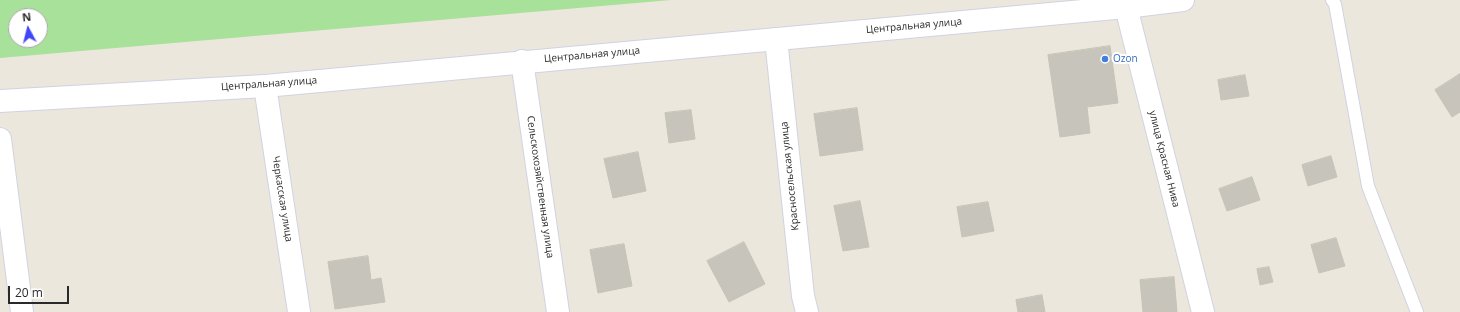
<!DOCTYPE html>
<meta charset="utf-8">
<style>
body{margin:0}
#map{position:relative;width:1460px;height:312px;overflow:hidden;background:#ece7dc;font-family:"Open Sans",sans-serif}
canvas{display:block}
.north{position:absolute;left:8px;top:8px;width:40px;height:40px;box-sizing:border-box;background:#fff;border:1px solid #aaa;border-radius:50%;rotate:353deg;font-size:11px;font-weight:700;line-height:16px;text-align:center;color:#2a2a2a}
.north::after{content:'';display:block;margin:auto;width:14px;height:18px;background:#3f48f6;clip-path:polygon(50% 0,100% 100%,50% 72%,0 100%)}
.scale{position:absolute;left:8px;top:286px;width:61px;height:18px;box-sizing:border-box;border:2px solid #2a2a2a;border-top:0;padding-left:5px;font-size:12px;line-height:14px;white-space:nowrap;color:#2a2a2a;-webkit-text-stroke:3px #fff;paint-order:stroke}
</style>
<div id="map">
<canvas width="1460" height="312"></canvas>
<div class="north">N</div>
<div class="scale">20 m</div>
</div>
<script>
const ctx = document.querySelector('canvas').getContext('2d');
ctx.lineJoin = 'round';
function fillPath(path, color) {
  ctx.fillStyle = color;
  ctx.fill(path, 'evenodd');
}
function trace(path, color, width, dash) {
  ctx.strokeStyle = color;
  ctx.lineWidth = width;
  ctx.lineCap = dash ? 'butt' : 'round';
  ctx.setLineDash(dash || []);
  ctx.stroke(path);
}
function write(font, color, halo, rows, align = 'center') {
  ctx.font = font + ' "Open Sans",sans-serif';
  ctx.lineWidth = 4;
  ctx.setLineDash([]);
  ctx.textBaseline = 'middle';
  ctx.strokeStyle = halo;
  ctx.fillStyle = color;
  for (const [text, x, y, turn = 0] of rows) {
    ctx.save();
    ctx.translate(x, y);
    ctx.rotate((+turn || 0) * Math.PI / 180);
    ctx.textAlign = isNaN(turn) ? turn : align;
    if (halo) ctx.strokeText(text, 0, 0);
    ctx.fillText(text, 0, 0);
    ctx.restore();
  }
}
fillPath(new Path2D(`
 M0 0H671L0 58ZM16 16H40V40H16Z`), '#a8e199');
const building = new Path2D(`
 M1110 46 1118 103 1087 107 1090 133 1060 137 1048 55Z
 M1460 74V112L1452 117 1435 90Z
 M1245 75 1249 96 1221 100 1218 80Z
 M857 108 863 150 820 156 814 114Z
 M691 110 695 139 669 143 665 113Z
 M638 152 646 191 613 198 604 159Z
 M1331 156 1337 177 1308 186 1302 165Z
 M1252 177 1260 200 1227 211 1219 189Z
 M860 201 869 247 843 251 834 206Z
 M988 202 994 231 962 237 957 207Z
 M1336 238 1345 266 1319 273 1311 245Z
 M744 242 765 284 729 302 707 261Z
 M624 244 632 286 598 293 590 250Z
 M368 256 371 280 381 278 385 302 335 309 328 262Z
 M1269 267 1273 282 1260 285 1257 269Z
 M1174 277 1177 312H1143L1140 280Z
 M1042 295 1045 312H1018L1016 300Z`);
fillPath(building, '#c7c4bb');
trace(building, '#c7c3b6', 1);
const service = new Path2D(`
 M1332 0 1335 4 1368 186 1417 312`);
const minor = new Path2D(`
 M1126 7 1203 312
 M776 39 803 296 807 312
 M522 61 558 312
 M265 86 299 312
 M0 139 22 312`);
const tertiary = new Path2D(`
 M0 101 265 86 1126 7 1183 0`);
trace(service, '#d1d2e2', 14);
trace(minor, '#d1d2e2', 24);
trace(tertiary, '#d1d2e2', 24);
trace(service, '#fff', 12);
trace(minor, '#fff', 22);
trace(tertiary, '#fff', 22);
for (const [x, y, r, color] of [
 [1105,59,4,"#3f7fe0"]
]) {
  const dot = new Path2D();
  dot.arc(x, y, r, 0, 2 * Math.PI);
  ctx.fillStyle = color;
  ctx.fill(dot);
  trace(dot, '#fff', 1.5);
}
write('10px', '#2a2a2a', '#fff', [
 ["Центральная улица",914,26,-5],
 ["Центральная улица",592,55,-5],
 ["Центральная улица",269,84,-4],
 ["улица Красная Нива",1164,159,76],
 ["Красносельская улица",790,176,-96],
 ["Сельскохозяйственная улица",540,187,82],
 ["Черкасская улица",282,199,81]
]);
write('10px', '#366cbe', '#fff', [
 ["Ozon",1113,59]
], 'left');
</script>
